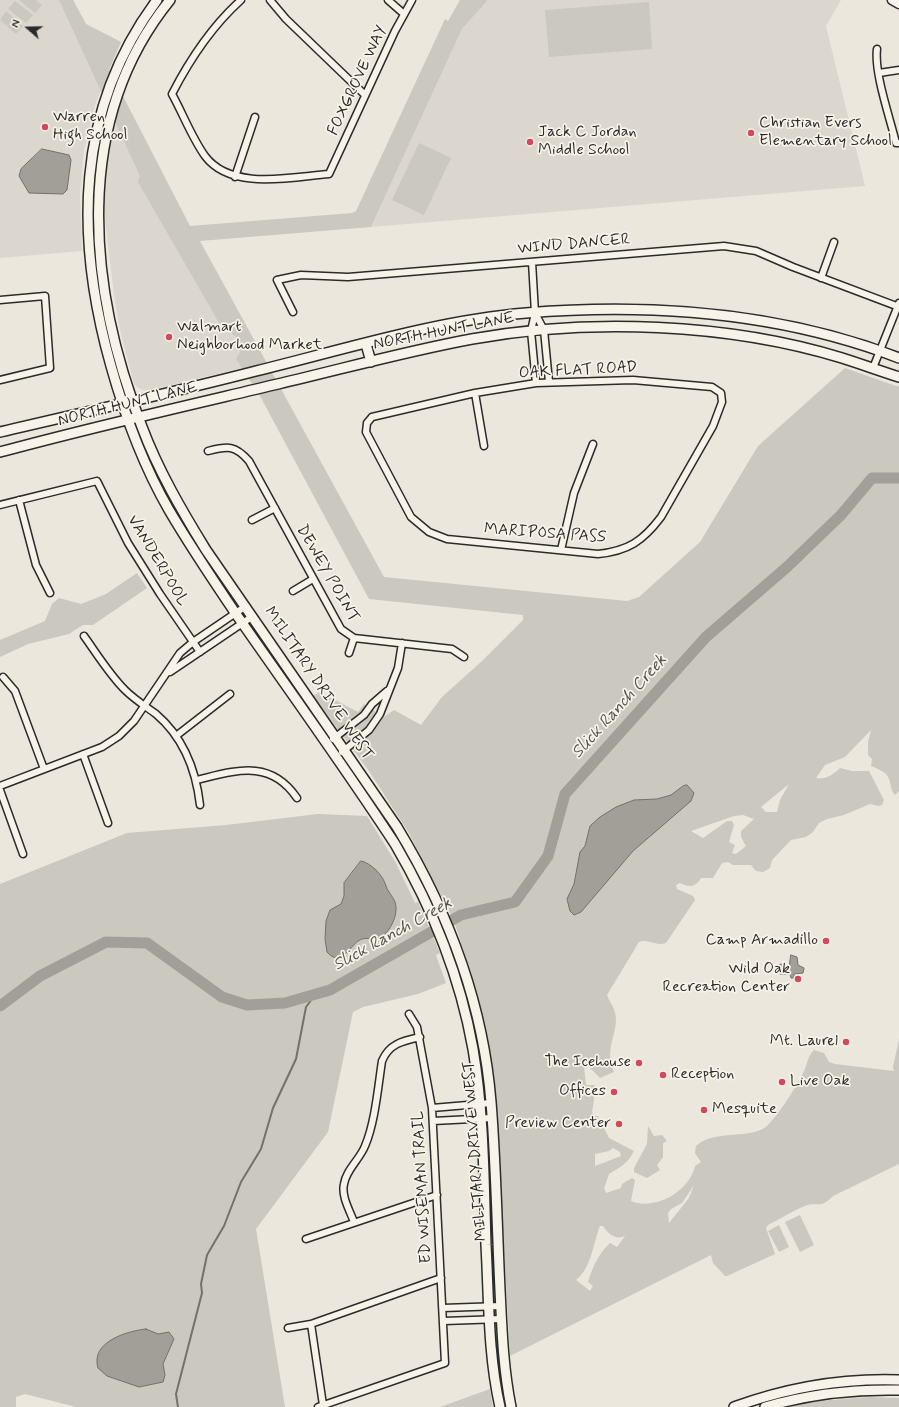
<!DOCTYPE html>
<style>
body{margin:0}
#map{position:relative;width:899px;height:1407px;overflow:hidden;background:#ebe7dd;font-family:Mynerve,sans-serif}
canvas{display:block}
.north{position:absolute;left:8px;top:8px;width:40px;height:40px;-webkit-text-stroke:3px #f7f3e8;paint-order:stroke;rotate:290deg;font-size:11px;font-weight:700;line-height:16px;text-align:center;color:#2b2b2b}
.north::after{content:'';display:block;margin:auto;width:14px;height:18px;background:#2b2b2b;clip-path:polygon(50% 0,100% 100%,50% 72%,0 100%)}
</style>
<div id="map">
<canvas width="899" height="1407"></canvas>
<div class="north">N</div>
</div>
<script>
const ctx = document.querySelector('canvas').getContext('2d');
ctx.lineJoin = 'round';
function fillPath(path, color) {
  ctx.fillStyle = color;
  ctx.fill(path, 'evenodd');
}
function trace(path, color, width, dash) {
  ctx.strokeStyle = color;
  ctx.lineWidth = width;
  ctx.lineCap = dash ? 'butt' : 'round';
  ctx.setLineDash(dash || []);
  ctx.stroke(path);
}
function write(font, color, halo, rows, align = 'center') {
  ctx.font = font + ' Mynerve,sans-serif';
  ctx.lineWidth = 3.5;
  ctx.setLineDash([]);
  ctx.textBaseline = 'middle';
  ctx.strokeStyle = halo;
  ctx.fillStyle = color;
  for (const [text, x, y, turn = 0] of rows) {
    ctx.save();
    ctx.translate(x, y);
    ctx.rotate((+turn || 0) * Math.PI / 180);
    ctx.textAlign = isNaN(turn) ? turn : align;
    if (halo) ctx.strokeText(text, 0, 0);
    ctx.fillText(text, 0, 0);
    ctx.restore();
  }
}
fillPath(new Path2D(`
 M0 0H73L86 24 121 42 95 105 84 150 80 194 82 251 0 258Z
 M488 0H841L826 26 865 186 371 227 462 29Z
 M117 114 240 341V353L247 367 146 391 138 388 134 384 120 330 114 295 104 212 107 162Z`), '#dbd7ce');
fillPath(new Path2D(`
 M19 0H36L42 5 35 13Z
 M59 0H73L86 24 121 42 109 69 190 226 352 213 356 211 445 19 448 21 460 0H488L462 29 371 227 200 241 384 577 627 601 639 597 700 542 758 446 845 368 899 387V791L895 795C889 789 892 780 886 774 883 771 876 768 871 766L872 759 868 755V742L871 730 845 757 825 765 816 778C826 780 834 774 840 768L852 771H869L884 800 882 805 878 806 870 804 844 815 827 819 819 823 813 832 806 837 791 840 772 860 770 868 763 872 756 871 751 865H733L728 862 722 863 713 878H701C695 888 689 887 680 883L676 885 677 889 693 896 695 900 666 943C656 947 648 938 639 942L607 995C609 1002 614 1006 615 1013 620 1032 603 1047 614 1072L600 1078 584 1062 579 1061 584 1067 586 1085H594L596 1087 592 1112 594 1116H598L609 1138 634 1151C626 1165 622 1166 609 1174L604 1188 606 1193 621 1188 622 1184 632 1178 635 1180 631 1201C655 1211 690 1191 695 1166L701 1162 695 1153 696 1146C715 1128 752 1141 768 1125 779 1114 799 1083 805 1069 808 1061 808 1056 814 1050L824 1053 829 1062 835 1064 894 1071 893 1067 899 1039V1164L833 1196C819 1210 818 1201 805 1206 792 1211 780 1219 768 1225L766 1228 775 1254 727 1276H725L713 1263 711 1255 510 1356 496 1106 489 1056 471 973 454 921 410 835 369 771 313 696 320 692 358 712 364 704 384 717 394 710 421 725 442 697 482 661 523 620V615L369 599 260 396 236 359 240 352V341L229 331 222 328 138 182 140 176ZM789 784 780 800 777 812H766L761 807ZM743 815 754 819 741 831V837L746 846 736 854 732 853 735 845 729 842 734 825 732 821H727L703 838 691 831 734 816ZM613 1148 620 1152 621 1156 595 1166V1154L609 1151ZM694 1185 689 1198 669 1223 668 1213 671 1209 682 1203ZM600 1226H603C609 1235 616 1240 625 1236L617 1247 610 1243C599 1253 592 1268 588 1282L593 1286 590 1291 576 1280C592 1267 593 1243 600 1226Z
 M15 1 33 15 26 23 8 9Z
 M649 2 652 49 549 57 545 10Z
 M6 11 23 26 16 34 0 20Z
 M419 143 451 158 424 215 392 200Z
 M137 573 147 588 93 625H83L69 634 28 644 0 657V640L45 621 52 604 59 598 81 604 106 594Z
 M318 814 367 816 396 863 415 903 418 902 440 953 436 955 446 983 418 994 363 1007 353 1012 328 1132 256 1229 285 1407H76L25 1394 16 1397V1407H0V884L127 833 226 825Z
 M648 1126 654 1136 662 1135 667 1141 663 1143V1157L657 1165 660 1170 647 1178 634 1172V1168L647 1144Z
 M800 1215 814 1245 800 1252 785 1222Z
 M779 1225 789 1247 779 1252 768 1231Z
 M490 1389 493 1407H440Z
 M870 1397 899 1398V1407H788L818 1401Z`), '#cbc8bf');
const water = new Path2D(`
 M42 149 69 155 71 160 67 190 63 194 29 193 19 176 21 169Z
 M687 785 694 793 691 801 633 851 581 912 574 915 570 911 567 899 574 884 580 852 585 846 590 826 600 817 616 807 634 800 657 799 671 795 683 786Z
 M361 861C371 863 383 875 386 886 389 895 397 899 396 910 396 919 388 935 379 938 372 940 365 936 358 941 349 948 340 967 327 952L325 939 326 921 330 910 341 904 344 896V883Z
 M791 955 797 957 798 965 804 968 803 973 794 974V978H791L790 974H780L778 969 780 964 789 966Z
 M146 1329 158 1334 169 1332 174 1339 163 1364 165 1375 163 1382 139 1387 107 1376 98 1368C90 1342 127 1331 146 1329Z`);
fillPath(water, '#a29f98');
trace(water, '#72716c', 1);
trace(new Path2D(`
 M178 1407 176 1394 202 1293 201 1284 207 1255 224 1226 241 1182 261 1149 273 1108 296 1059 306 1007 315 995`), '#72716c', 2);
trace(new Path2D(`
 M0 1006 40 976 106 942 147 943 222 997 247 1005 285 1003 330 990 461 915 515 902 548 856 565 794 706 637 787 567 841 515 872 478H899`), '#a29f98', 11);
const minor = new Path2D(`
 M241 0C211 27 190 59 172 94 183 114 192 138 205 156 231 191 291 177 329 174L395 31 412 0
 M270 0 286 19 365 95
 M388 0 404 14
 M877 49C874 73 890 118 896 143H899
 M879 73 899 70
 M235 177 255 117
 M532 262 535 313 531 331 536 383
 M821 278 834 242
 M0 300 45 296 50 368 0 380
 M293 312 277 280 301 275 348 277 724 246 756 251 793 267 899 307
 M535 313 544 330 549 382
 M873 368 899 303
 M633 380 712 387 721 393 722 402 713 426 661 517C643 541 628 551 598 554L447 539 429 532 411 517 366 432 367 423 372 417 475 393 536 383Z
 M475 393 484 446
 M208 451C228 446 235 445 249 461L341 629 354 638 452 649 464 657
 M19 500 36 565 50 593
 M0 505 97 481 128 543 160 594 200 652
 M252 520 275 508
 M561 550 574 493 593 444
 M293 591 313 579
 M84 636C97 654 109 674 125 690 134 699 145 706 156 714 183 737 196 770 200 805
 M349 653 354 638
 M170 672 253 616
 M3 677 15 691 44 769
 M176 736 230 694
 M333 739 364 715 372 704 387 691
 M342 752 369 730 380 714 398 668 402 643
 M83 754 108 823
 M196 780C235 771 270 758 297 798
 M0 786 102 747 119 736 134 721 180 653 193 642 246 606
 M0 790 23 854
 M432 1108 491 1103
 M433 1121 492 1118
 M354 1222C350 1211 341 1196 344 1184 346 1170 360 1159 365 1146 375 1123 378 1087 382 1061 389 1044 402 1041 420 1037
 M306 1239 437 1195
 M443 1308 501 1306
 M444 1321 501 1319
 M311 1324 323 1405
 M288 1328 311 1324 441 1278
 M318 1407 445 1363 432 1108 417 1027 409 1014`);
const tertiary = new Path2D(`
 M892 0 899 4`);
const secondary = new Path2D(`
 M157 0C75 110 75 238 111 366 125 416 143 465 169 510 190 546 213 580 236 614 289 690 344 766 395 844 432 907 460 976 473 1049 484 1113 484 1180 486 1245 489 1299 488 1354 500 1407
 M170 0C71 122 88 289 142 427 158 470 182 511 206 550L397 827C448 911 483 1003 491 1102 496 1164 497 1227 500 1290 502 1330 503 1367 511 1407
 M366 344 371 362
 M0 432C85 412 171 393 256 371 342 350 438 320 526 313 651 303 782 313 899 358
 M0 452C92 427 185 406 278 384 342 369 407 351 472 339 589 318 728 323 842 358 861 364 880 371 899 377
 M734 1407C786 1388 843 1378 899 1380
 M765 1407C809 1394 853 1389 899 1390`);
trace(minor, '#2b2b2b', 9);
trace(tertiary, '#2b2b2b', 11);
trace(secondary, '#2b2b2b', 12);
trace(minor, '#f7f3e8', 6);
trace(tertiary, '#f7f3e8', 8);
trace(secondary, '#f7f3e8', 9);
for (const [x, y, r, color] of [
 [45,127,4,"#d1495b"],
 [751,133,4,"#d1495b"],
 [530,142,4,"#d1495b"],
 [169,337,4,"#d1495b"],
 [826,941,4,"#d1495b"],
 [798,979,4,"#d1495b"],
 [846,1042,4,"#d1495b"],
 [639,1063,4,"#d1495b"],
 [663,1075,4,"#d1495b"],
 [782,1082,4,"#d1495b"],
 [614,1092,4,"#d1495b"],
 [704,1110,4,"#d1495b"],
 [619,1124,4,"#d1495b"]
]) {
  const dot = new Path2D();
  dot.arc(x, y, r, 0, 2 * Math.PI);
  ctx.fillStyle = color;
  ctx.fill(dot);
  trace(dot, '#f7f3e8', 1.5);
}
write('16px', '#2b2b2b', '#f7f3e8', [
 ["FOXGROVE WAY",358,81,-65],
 ["WIND DANCER",574,245,-5],
 ["NORTH HUNT LANE",444,332,-11],
 ["OAK FLAT ROAD",578,371,-3],
 ["NORTH HUNT LANE",128,405,-14],
 ["MARIPOSA PASS",545,534,4],
 ["VANDERPOOL",157,561,59],
 ["DEWEY POINT",327,574,60],
 ["MILITARY DRIVE WEST",318,684,56],
 ["MILITARY DRIVE WEST",476,1151,-94],
 ["ED WISEMAN TRAIL",423,1187,-93]
]);
write('16px', '#2b2b2b', '#f7f3e8', [
 ["Warren",53,118],
 ["High School",53,136],
 ["Christian Evers",759,124],
 ["Elementary School",759,142],
 ["Jack C Jordan",538,133],
 ["Middle School",538,151],
 ["Walmart",177,328],
 ["Neighborhood Market",177,346],
 ["Camp Armadillo",818,941,"right"],
 ["Wild Oak",790,970,"right"],
 ["Recreation Center",790,988,"right"],
 ["Mt. Laurel",838,1042,"right"],
 ["The Icehouse",631,1063,"right"],
 ["Reception",671,1075],
 ["Live Oak",790,1082],
 ["Offices",606,1092,"right"],
 ["Mesquite",712,1110],
 ["Preview Center",611,1124,"right"]
], 'left');
write('italic 17px', '#555451', '#f7f3e8', [
 ["Slick Ranch Creek",620,707,-48],
 ["Slick Ranch Creek",393,935,-29]
]);
</script>
